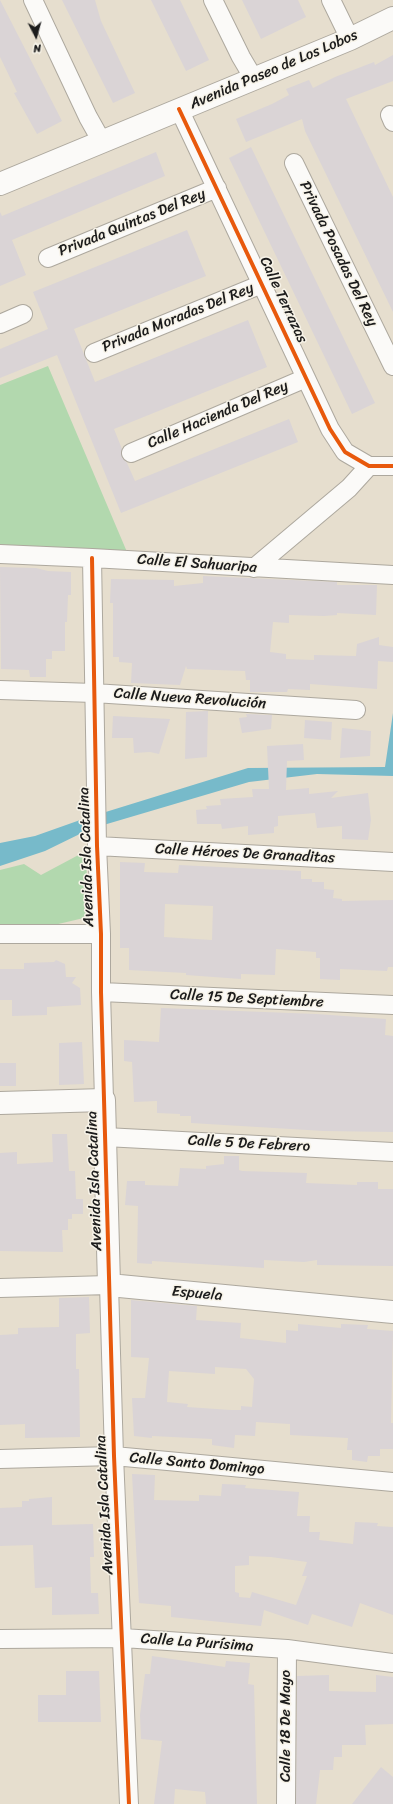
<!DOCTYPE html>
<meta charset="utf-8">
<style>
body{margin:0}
#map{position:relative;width:393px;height:1804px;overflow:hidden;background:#e6dece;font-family:Sriracha,sans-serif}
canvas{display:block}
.north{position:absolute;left:16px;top:16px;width:40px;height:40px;-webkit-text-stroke:3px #f7f3e8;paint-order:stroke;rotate:174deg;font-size:11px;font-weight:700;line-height:16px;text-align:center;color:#1c1c1c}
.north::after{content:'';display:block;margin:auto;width:14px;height:18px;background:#1c1c1c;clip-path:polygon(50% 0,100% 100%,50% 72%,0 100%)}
</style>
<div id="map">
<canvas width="393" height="1804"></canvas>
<div class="north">N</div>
</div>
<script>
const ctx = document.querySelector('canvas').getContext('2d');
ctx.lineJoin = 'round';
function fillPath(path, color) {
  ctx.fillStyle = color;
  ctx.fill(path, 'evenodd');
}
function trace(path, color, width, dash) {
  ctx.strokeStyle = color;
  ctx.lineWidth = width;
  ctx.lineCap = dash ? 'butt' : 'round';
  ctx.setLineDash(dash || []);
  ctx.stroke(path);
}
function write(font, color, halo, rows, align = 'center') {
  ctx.font = font + ' Sriracha,sans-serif';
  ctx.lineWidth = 3;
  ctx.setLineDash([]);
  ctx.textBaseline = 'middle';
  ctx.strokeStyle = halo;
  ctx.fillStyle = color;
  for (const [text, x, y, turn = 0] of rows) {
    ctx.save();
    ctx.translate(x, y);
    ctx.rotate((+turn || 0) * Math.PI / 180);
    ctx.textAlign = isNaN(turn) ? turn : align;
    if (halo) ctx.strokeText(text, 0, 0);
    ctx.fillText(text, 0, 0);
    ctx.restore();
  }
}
fillPath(new Path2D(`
 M48 366 127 552 0 545V385Z
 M86 851 88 917 20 933 0 928V870L24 864 41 875Z`), '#b2d8ae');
fillPath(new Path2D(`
 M393 713V776L317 774 249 782 90 829 45 851 0 866V843L35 836 83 819 248 768 385 767Z`), '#77baca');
fillPath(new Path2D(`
 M0 0 62 121 37 134 14 93 17 92 0 57Z
 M62 0H95L101 21 135 93 113 103Z
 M151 0H180L209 60 186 71Z
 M242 0H298L306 17 261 39Z
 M393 55V81L346 99 393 197V312L305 131 302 119 246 142 236 119 272 104 289 95 286 89 309 80 313 88 335 77 374 62 375 65Z
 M251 147 375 403 352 414 229 158Z
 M156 152 165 176 12 240 26 275 0 286V212L2 216Z
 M187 230 206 276 74 329 95 382 248 320 267 367 114 429 122 449V457L127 463 135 481 289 419 298 442 121 513 57 355 0 378V349L48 329 33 292Z
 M0 567 36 568 48 571 71 572V595H68L67 622H65V651H52V659H46V677H30L29 670 1 669Z
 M203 576 337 582V585H377L376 615 337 613V615L324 616 289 615V623L273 622 270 652 286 654V659L314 660V655L356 656 357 644 379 637V645L393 647V662L378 661 377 689 310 684V690L288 689 287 692H250V680H246L245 671 187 669 186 666 180 685 131 683 132 663 119 662V657H113V603H110L111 579 174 580V586L203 583Z
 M208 711 207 757 185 759 186 712Z
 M246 714 272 715 271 729 242 733 239 718 247 717Z
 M113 716 170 719 159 754 150 752 134 753 133 738H112Z
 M305 720 332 722 331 740 304 738Z
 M342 728 371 731 370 756 340 758Z
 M303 744 304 760 287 761 286 790 309 788V794L338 791 331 798 368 793 371 820 368 840 342 839V826L317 828 315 813 278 816V826L274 827V833L248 835V826L222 829 221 824H197L196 810 207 809 206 806 221 805 220 799 253 797 252 789H269L267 746Z
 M120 862 145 863 144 872 178 873 179 865 301 871V879H312V882H324V889L334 890 333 898 342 899V901L393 900V967H388L387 971 340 969V980L320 979V958H316V952L276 949 275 975 241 974V979L186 975V973L129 970V948H120ZM165 904 213 906 212 940 164 937Z
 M56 960 65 964 66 977H76L72 983 80 988 81 1005 47 1007V1015L12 1016V1000H0V969H24V963L54 962Z
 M161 1008 316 1014 386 1019 385 1035 393 1036V1132L324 1131 191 1123V1116H180V1114L157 1113V1101L134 1102 132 1062 124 1061V1040L159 1042Z
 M82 1042 84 1084 59 1085V1043Z
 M0 1063H16V1086H0Z
 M52 1134H67L69 1171H75L76 1199H83V1214H72V1219H68V1230H62L63 1252 0 1251V1153L17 1152V1164L53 1162Z
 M224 1156H239V1170L242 1171 307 1173 306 1183 357 1185V1182H378V1189H393V1266L317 1265V1260L304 1262 264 1260V1268L152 1261V1264L137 1263 138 1206 125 1205 127 1181H145V1185L178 1186 180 1168 206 1169V1166L224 1164Z
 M89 1297 90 1333 76 1334V1369H79L80 1437 25 1438V1424L0 1425V1335L18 1334V1328L59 1327V1298Z
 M131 1300 197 1306 196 1320 241 1323 240 1338 286 1343V1330L298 1331V1324L341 1328V1324L368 1325 367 1329 393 1331 391 1423H393V1449H380V1456H368L367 1462 352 1460V1450H347L348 1438 290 1435V1424L256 1422 255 1436 235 1435 234 1448 212 1445V1439L152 1436V1438L134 1436 132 1398H145L149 1358 131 1357ZM215 1367 246 1369 254 1379 252 1407 241 1406V1410H231L187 1407 188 1404 167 1402 169 1371 215 1374Z
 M132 1474 155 1475 154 1500 199 1501V1495L221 1496 222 1484 246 1485 245 1488 299 1492 297 1516H310L309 1532H320L319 1540 353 1544 355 1522 378 1523 377 1526 393 1527V1615L360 1603 352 1627 312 1614 308 1625 264 1610 261 1626 171 1617V1606L139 1603ZM249 1556 271 1557 307 1562 302 1576H307L296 1605 252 1592 250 1598 239 1597V1593L235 1592V1566L249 1565Z
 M52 1497V1525L93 1524 94 1557H90L91 1593H98L99 1614 52 1615V1587L35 1588 33 1545 0 1546V1508L22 1507V1501H29V1499Z
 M152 1656 225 1667 226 1661 250 1663 248 1684 254 1685 257 1804H206L205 1792 175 1789 174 1804H154L162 1741 141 1739 140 1715 145 1674H150Z
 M66 1671H99L101 1722H38V1695H66Z
 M329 1675V1691L376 1692V1675L393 1677V1724L365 1725 366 1745H342V1757H334L333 1770H320L316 1804H296L297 1676Z
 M381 1767 393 1777V1804H352Z`), '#dad4d6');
const minor = new Path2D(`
 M33 0 88 117 102 142
 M213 0 241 57 254 79
 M331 0 350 39
 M179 109 330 429 345 452 369 466H393
 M390 115 393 122
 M294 163 393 366
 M48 258 217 188
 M0 324 23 314
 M94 353 262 284
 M131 453 306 378
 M0 554 92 558 393 575
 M92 558 97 846 101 934V992L104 1100
 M254 568 349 488 369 466
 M0 690 94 693 356 710
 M97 846 393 862
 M0 934H101
 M101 992 393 1005
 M105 1137 393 1152
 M0 1288 109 1285 114 1456 129 1804
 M0 1459 114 1456 393 1482
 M0 1639 123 1638 287 1649 393 1663
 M286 1804 287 1649`);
const tertiary = new Path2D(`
 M0 184 350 39 393 18
 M0 1103 104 1100 109 1285 393 1312`);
trace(minor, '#ada89e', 20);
trace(tertiary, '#ada89e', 24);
trace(minor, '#fbfaf8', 18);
trace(tertiary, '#fbfaf8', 22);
trace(new Path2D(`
 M179 109 330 429 345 452 369 466H393
 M92 558 97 846 101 934V992L114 1456 129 1804`), '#e8590c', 4);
write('15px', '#1c1c1c', '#f7f3e8', [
 ["Avenida Paseo de Los Lobos",274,70,-23],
 ["Privada Quintas Del Rey",132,223,-22],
 ["Privada Posadas Del Rey",338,254,64],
 ["Calle Terrazas",283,300,65],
 ["Privada Moradas Del Rey",178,318,-22],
 ["Calle Hacienda Del Rey",218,415,-23],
 ["Calle El Sahuaripa",197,564,4],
 ["Calle Nueva Revolución",190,699,4],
 ["Calle Héroes De Granaditas",245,854,3],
 ["Avenida Isla Catalina",87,857,-92],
 ["Calle 15 De Septiembre",247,999,3],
 ["Calle 5 De Febrero",249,1144,3],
 ["Avenida Isla Catalina",95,1181,-92],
 ["Espuela",197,1294,5],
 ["Calle Santo Domingo",197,1464,5],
 ["Avenida Isla Catalina",105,1505,-93],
 ["Calle La Purísima",197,1643,4],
 ["Calle 18 De Mayo",286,1726,-90]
]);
</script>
